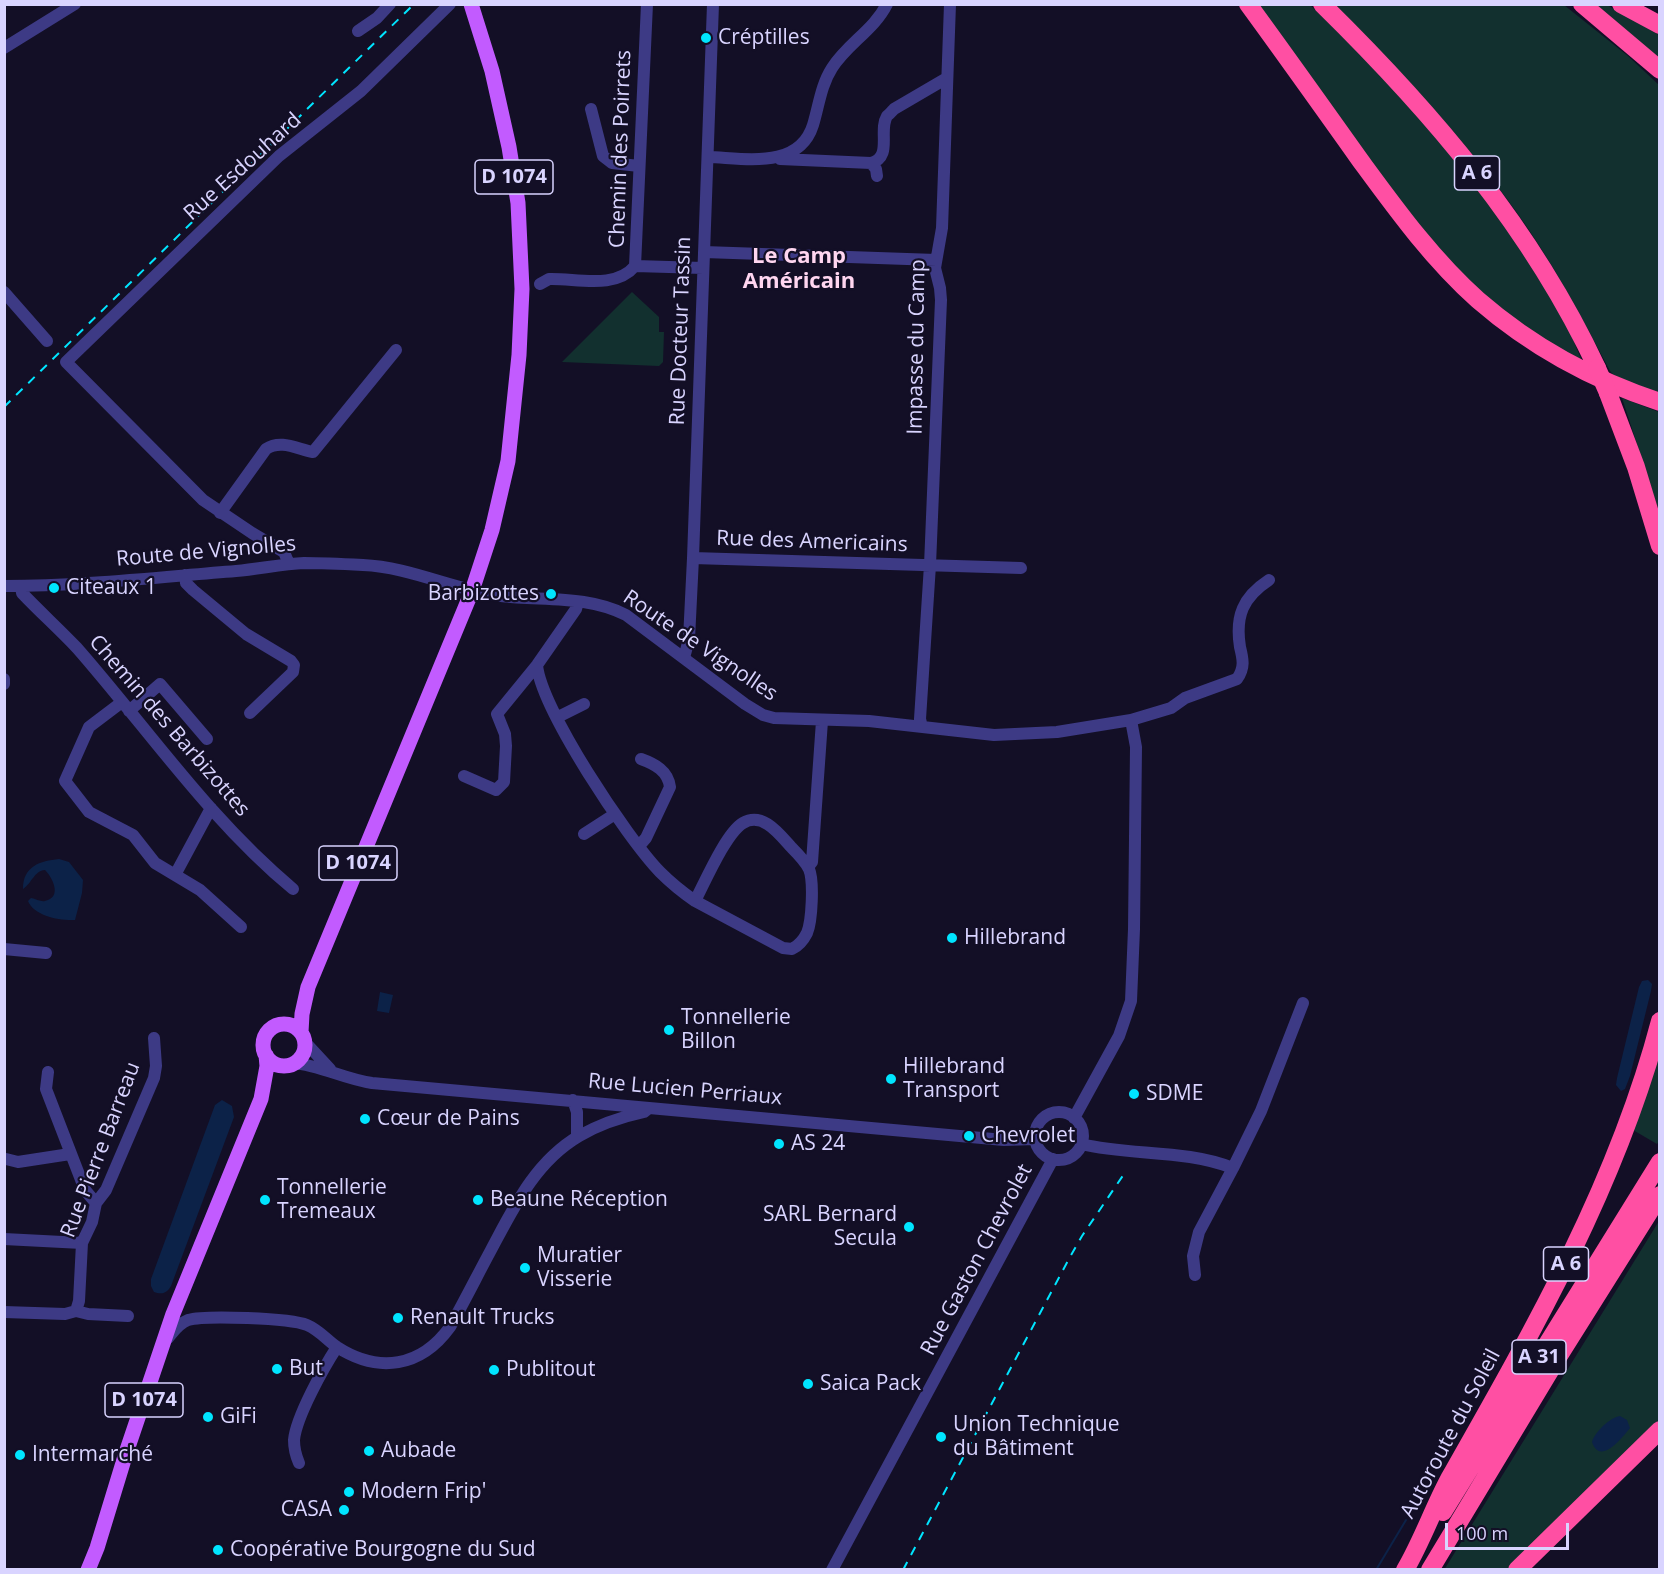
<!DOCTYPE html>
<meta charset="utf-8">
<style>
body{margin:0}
#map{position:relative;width:1664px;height:1574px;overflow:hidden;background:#130f26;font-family:"Open Sans",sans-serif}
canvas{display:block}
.frame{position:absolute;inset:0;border:6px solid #d9d4ff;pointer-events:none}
.scale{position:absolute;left:1445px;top:1523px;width:124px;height:27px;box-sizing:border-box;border:3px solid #d9d4ff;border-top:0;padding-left:8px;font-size:18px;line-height:21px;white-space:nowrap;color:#d9d4ff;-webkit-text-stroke:4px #130f26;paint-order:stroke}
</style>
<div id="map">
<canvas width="1664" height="1574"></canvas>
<div class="frame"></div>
<div class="scale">100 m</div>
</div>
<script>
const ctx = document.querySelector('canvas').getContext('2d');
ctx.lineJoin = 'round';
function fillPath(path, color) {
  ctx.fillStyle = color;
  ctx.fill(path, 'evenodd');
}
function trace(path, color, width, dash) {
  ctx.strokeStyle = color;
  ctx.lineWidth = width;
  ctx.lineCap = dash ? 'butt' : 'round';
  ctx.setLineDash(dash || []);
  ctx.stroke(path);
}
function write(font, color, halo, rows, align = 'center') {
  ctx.font = font + ' "Open Sans",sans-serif';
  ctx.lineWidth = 4.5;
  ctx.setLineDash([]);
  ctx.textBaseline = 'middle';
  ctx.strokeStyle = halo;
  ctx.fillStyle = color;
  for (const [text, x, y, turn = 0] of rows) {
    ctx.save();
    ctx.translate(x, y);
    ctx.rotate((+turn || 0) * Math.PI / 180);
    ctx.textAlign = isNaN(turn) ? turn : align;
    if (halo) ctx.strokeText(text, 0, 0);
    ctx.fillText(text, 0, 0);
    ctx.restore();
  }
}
fillPath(new Path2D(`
 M1257 5H1310C1402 93 1488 189 1553 299 1565 319 1574 343 1584 365L1510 320 1452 266 1395 199Z
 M1334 5H1564L1628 56 1659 85V397L1619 381 1610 371C1581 316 1552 261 1515 210 1461 135 1399 69 1334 5Z
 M1597 5H1607L1659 35V58Z
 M632 292 659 317V332H664L663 362 659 366 562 362Z
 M1622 398 1659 412V512Z
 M1659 1052V1141L1657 1144 1633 1130Z
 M1659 1221V1421L1508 1569 1444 1570Z`), '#12302f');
fillPath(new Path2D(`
 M59 859 69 862 83 880 82 893 75 920C60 921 34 916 28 901L31 898C36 899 41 902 45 901 63 897 52 877 45 870 34 871 32 883 23 889 23 866 40 861 59 859Z
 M1648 980 1652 984 1651 991 1630 1076 1625 1089 1621 1091 1616 1085 1617 1078 1639 987 1642 981Z
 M380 992 393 995 389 1013 377 1011Z
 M222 1100 232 1106 234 1117 171 1286C167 1293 162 1295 154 1292L151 1286V1279L215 1105Z
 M1620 1416 1627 1420 1630 1428C1622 1438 1600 1466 1592 1442 1595 1432 1609 1418 1620 1416Z`), '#0c2248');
trace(new Path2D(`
 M1376 1570 1406 1520`), '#0c2248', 2);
trace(new Path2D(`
 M358 31 377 18 390 4
 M4 48 75 4
 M591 109 603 156 612 163 639 166
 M708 157C744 158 799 170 813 125 819 105 821 85 832 68 847 44 874 30 887 4
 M780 159 871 163C893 157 878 131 887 116 888 116 893 110 894 109L947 78
 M871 163 876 169 877 176
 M704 252 936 260
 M635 266 703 268
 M540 284 549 279C576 278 615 290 635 266L647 4
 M4 292 47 341
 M220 513 266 449C281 439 297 449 313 452L396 350
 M693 558 1021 568
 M289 564 284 552 252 533 203 500 66 362 279 156 361 91 450 4
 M185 575 186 583 193 590 246 634 291 661 294 665 293 672 250 713
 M4 586C81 586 160 577 236 571 259 569 282 564 304 563 324 563 344 564 363 565 410 567 454 590 501 596 542 601 588 595 626 615L745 704 763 715 774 718 869 721 994 735 1057 732 1131 720 1136 747 1134 929 1131 1001 1119 1036 1074 1118
 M21 586 22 593C40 612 59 629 77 648 148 729 209 819 293 889
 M684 658 689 639 693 558 713 4
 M537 665C541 709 627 838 660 872 671 883 682 892 695 901L783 948 792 949C798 946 804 939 807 933 812 921 814 881 809 869 805 861 798 854 792 848 780 835 763 811 743 823 726 833 705 882 695 901
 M4 679V684
 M122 702 89 727 65 781 89 812 133 835 155 863 175 875 211 808
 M129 711 160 684 207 739
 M558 717 584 704
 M1131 720 1171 708 1185 698 1237 679C1245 668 1243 659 1240 647 1235 616 1243 597 1269 580
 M922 727 920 719 930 565 941 300 940 288 935 268 942 228 950 4
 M464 776 496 790 504 782 506 746 505 734 497 714 537 665 576 609 578 602
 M584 834 615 814
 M639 846 646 838 670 787C668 771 655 764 641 759
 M808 867 812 862 822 721
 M175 875 200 890 241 927
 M4 949 46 953
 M305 1042 330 1069
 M293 1063C320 1065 344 1079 372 1083L1004 1140 1035 1139
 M48 1072 46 1089 85 1190 96 1203
 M573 1100 577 1112V1137
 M1035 1136a24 24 0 1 1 48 0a24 24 0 1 1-48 0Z
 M1081 1144C1131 1156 1185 1149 1233 1168L1261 1111 1303 1003
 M6 1159 18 1162 70 1154
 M4 1239 82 1243
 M1195 1275 1193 1256 1199 1232 1233 1168
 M76 1311 79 1301 82 1243 92 1222 96 1203 106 1190 154 1078 156 1066 154 1038
 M4 1312 65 1314 76 1311 88 1314 128 1316
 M168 1338C174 1331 178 1324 188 1320 205 1315 290 1318 307 1325 319 1330 327 1340 337 1347 379 1374 421 1367 450 1327 464 1302 477 1276 491 1250 514 1207 535 1162 579 1136 600 1124 621 1117 644 1112L649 1108
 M299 1463C296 1456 294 1449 294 1440 296 1417 324 1367 337 1347
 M832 1570 1053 1159`), '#3d3a85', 12);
trace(new Path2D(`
 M263 1045a21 21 0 1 1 42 0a21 21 0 1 1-42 0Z
 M301 1032 302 1014 308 987 472 591 492 530 508 461 519 355 522 289 518 203 509 147 492 71 471 4
 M88 1570 97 1548 126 1453 173 1314 261 1099 267 1066 266 1055`), '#c25bff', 15);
trace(new Path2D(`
 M1248 4C1286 56 1323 108 1360 160 1396 209 1432 259 1478 300 1531 346 1593 380 1660 402
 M1322 4C1432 112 1531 227 1597 368
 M1582 4 1660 70
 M1621 4 1660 25
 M1608 393 1636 467 1660 546
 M1443 1512 1660 1162
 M1405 1570C1422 1541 1433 1509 1449 1479 1532 1333 1617 1185 1660 1021
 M1430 1570 1560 1354 1660 1195
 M1517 1570 1660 1430`), '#ff4fa3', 18);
trace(new Path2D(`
 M4 407 414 4
 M903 1570 1070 1257 1082 1236 1124 1174`), '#00e5ff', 2, [9, 8]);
trace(new Path2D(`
 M1597 368 1608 393`), '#ff4fa3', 18);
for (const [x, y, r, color] of [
 [706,38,6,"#00e5ff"],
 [54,588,6,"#00e5ff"],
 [551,594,6,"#00e5ff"],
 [952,938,6,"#00e5ff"],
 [669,1030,6,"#00e5ff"],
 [891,1079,6,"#00e5ff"],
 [1134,1094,6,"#00e5ff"],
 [365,1119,6,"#00e5ff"],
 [969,1136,6,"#00e5ff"],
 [779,1144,6,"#00e5ff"],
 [265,1200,6,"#00e5ff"],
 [478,1200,6,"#00e5ff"],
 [909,1227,6,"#00e5ff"],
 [525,1268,6,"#00e5ff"],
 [398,1318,6,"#00e5ff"],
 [277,1369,6,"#00e5ff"],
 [494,1370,6,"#00e5ff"],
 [808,1384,6,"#00e5ff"],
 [208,1417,6,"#00e5ff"],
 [941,1437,6,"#00e5ff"],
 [369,1451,6,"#00e5ff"],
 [20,1455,6,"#00e5ff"],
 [349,1492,6,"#00e5ff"],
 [344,1510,6,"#00e5ff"],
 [218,1550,6,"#00e5ff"]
]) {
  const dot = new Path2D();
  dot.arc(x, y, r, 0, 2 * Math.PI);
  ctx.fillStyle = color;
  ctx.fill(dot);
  trace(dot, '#130f26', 2);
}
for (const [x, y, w] of [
 [1477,173,45],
 [514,177,78],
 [358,863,78],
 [1566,1264,45],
 [1539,1357,54],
 [144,1400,78]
]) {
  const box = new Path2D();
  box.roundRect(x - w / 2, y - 17, w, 34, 4.5);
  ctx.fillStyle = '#130f26';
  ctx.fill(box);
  trace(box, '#d9d4ff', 1.5);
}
write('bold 20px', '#d9d4ff', null, [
 ["A 6",1477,173],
 ["D 1074",514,177],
 ["D 1074",358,863],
 ["A 6",1566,1264],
 ["A 31",1539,1357],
 ["D 1074",144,1400]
]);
write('21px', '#d9d4ff', '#130f26', [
 ["Créptilles",718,38],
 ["Citeaux 1",66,588],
 ["Barbizottes",539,594,"right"],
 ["Hillebrand",964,938],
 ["Tonnellerie",681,1018],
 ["Billon",681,1042],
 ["Hillebrand",903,1067],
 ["Transport",903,1091],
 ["SDME",1146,1094],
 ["Cœur de Pains",377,1119],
 ["Chevrolet",981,1136],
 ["AS 24",791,1144],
 ["Tonnellerie",277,1188],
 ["Tremeaux",277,1212],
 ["Beaune Réception",490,1200],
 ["SARL Bernard",897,1215,"right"],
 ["Secula",897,1239,"right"],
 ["Muratier",537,1256],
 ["Visserie",537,1280],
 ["Renault Trucks",410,1318],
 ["But",289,1369],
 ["Publitout",506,1370],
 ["Saica Pack",820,1384],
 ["GiFi",220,1417],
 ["Union Technique",953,1425],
 ["du Bâtiment",953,1449],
 ["Aubade",381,1451],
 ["Intermarché",32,1455],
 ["Modern Frip'",361,1492],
 ["CASA",332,1510,"right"],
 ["Coopérative Bourgogne du Sud",230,1550]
], 'left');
write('21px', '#d9d4ff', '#130f26', [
 ["Chemin des Poirrets",621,149,-88],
 ["Rue Esdouhard",243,167,-42],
 ["Rue Docteur Tassin",681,331,-88],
 ["Impasse du Camp",917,347,-89],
 ["Rue des Americains",812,542,2],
 ["Route de Vignolles",206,552,-5],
 ["Route de Vignolles",700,646,34],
 ["Chemin des Barbizottes",169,726,49],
 ["Rue Lucien Perriaux",685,1090,5],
 ["Rue Pierre Barreau",101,1150,-69],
 ["Rue Gaston Chevrolet",977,1260,-62],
 ["Autoroute du Soleil",1451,1434,-62]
]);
write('bold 22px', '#ffd6f0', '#130f26', [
 ["Le Camp",799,257],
 ["Américain",799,282]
]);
</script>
